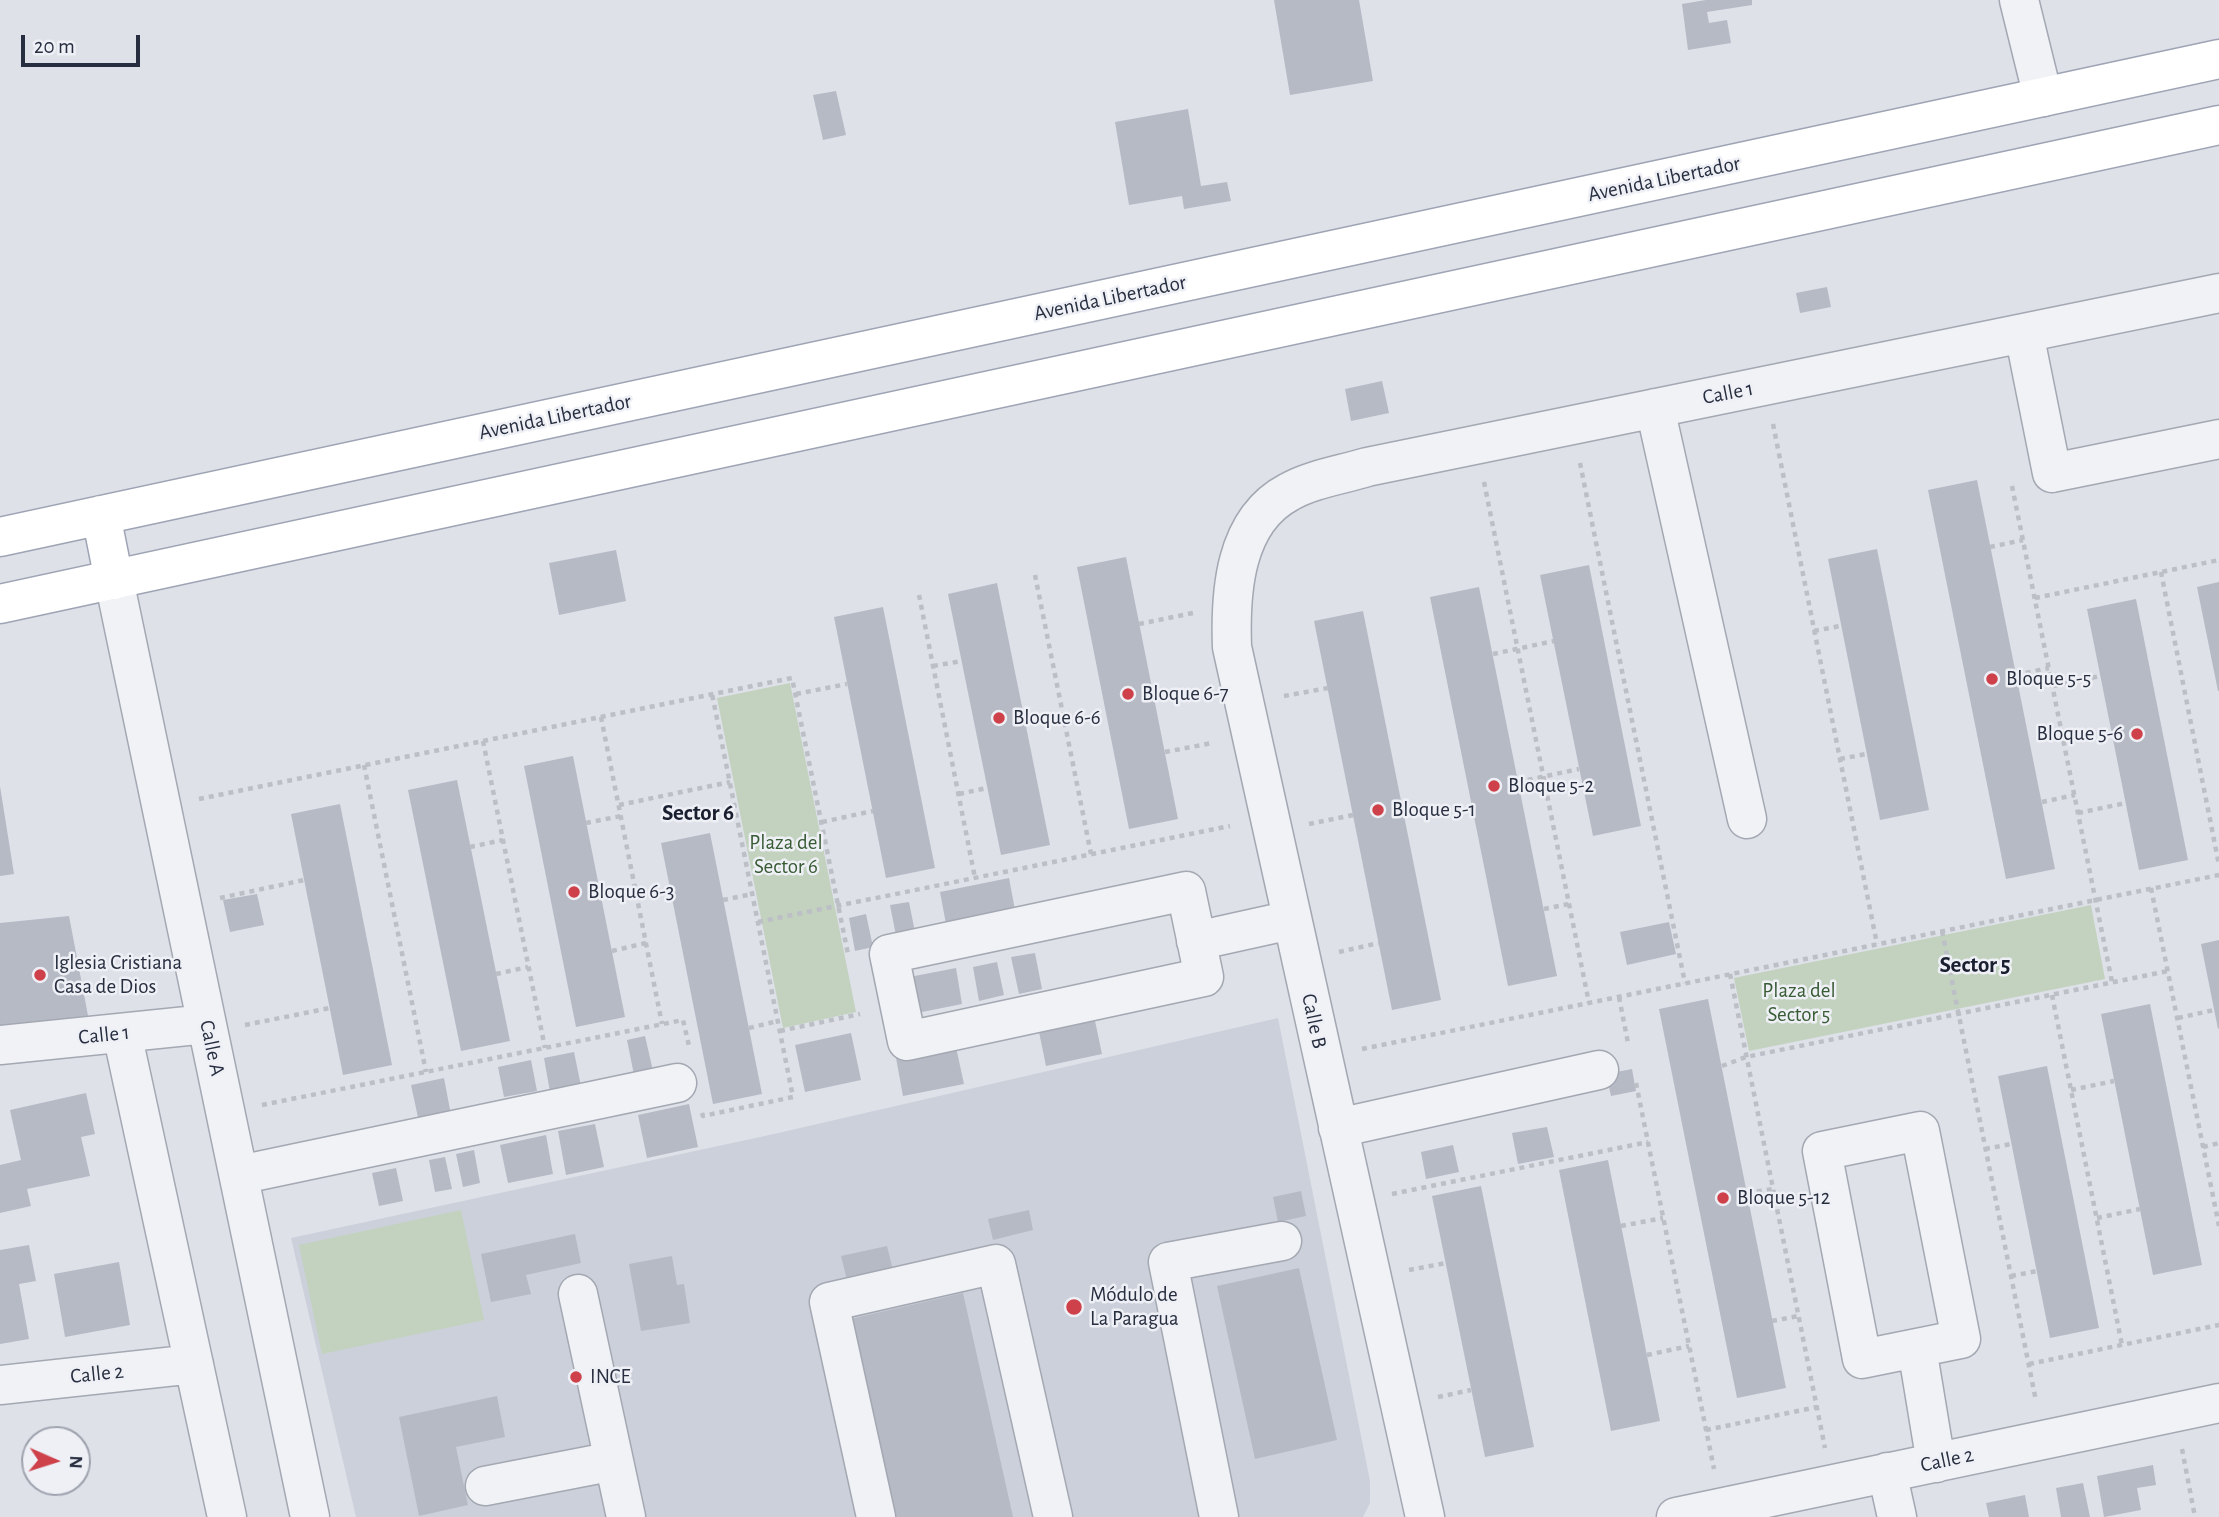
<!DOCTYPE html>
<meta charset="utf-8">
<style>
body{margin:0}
#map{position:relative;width:2219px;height:1517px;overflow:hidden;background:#dee1e8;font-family:"Alegreya Sans",sans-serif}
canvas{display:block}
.north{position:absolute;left:21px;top:1426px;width:70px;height:70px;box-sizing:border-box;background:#eef0f6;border:2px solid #9ea2ad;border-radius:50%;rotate:93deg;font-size:19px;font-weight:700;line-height:28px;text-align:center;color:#272e3f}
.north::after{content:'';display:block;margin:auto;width:24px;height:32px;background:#cf414a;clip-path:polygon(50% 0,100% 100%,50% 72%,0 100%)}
.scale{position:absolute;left:21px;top:35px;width:119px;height:32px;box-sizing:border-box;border:4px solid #272e3f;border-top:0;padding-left:9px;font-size:21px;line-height:24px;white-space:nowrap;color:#272e3f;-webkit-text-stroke:5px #eef0f6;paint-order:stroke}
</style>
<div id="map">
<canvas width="2219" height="1517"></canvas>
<div class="north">N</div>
<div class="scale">20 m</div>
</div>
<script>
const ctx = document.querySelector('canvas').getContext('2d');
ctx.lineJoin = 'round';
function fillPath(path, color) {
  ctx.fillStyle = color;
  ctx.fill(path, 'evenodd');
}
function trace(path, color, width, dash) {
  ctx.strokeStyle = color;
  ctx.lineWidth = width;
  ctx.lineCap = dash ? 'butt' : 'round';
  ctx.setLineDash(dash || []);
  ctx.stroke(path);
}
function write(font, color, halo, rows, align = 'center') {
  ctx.font = font + ' "Alegreya Sans",sans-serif';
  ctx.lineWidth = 5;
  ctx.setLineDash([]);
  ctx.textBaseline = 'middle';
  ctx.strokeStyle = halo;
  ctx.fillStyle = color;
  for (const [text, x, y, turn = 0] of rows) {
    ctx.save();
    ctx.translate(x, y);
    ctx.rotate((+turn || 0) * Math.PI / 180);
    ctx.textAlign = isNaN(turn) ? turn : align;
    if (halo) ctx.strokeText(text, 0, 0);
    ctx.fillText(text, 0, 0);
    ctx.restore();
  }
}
fillPath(new Path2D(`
 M1278 1018 1370 1481V1503L1363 1517H356L291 1238 774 1134Z`), '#ccd0da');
fillPath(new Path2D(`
 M790 683 856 1012 783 1028 717 698Z
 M2091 905 2105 979 1749 1051 1734 978Z
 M461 1210 484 1320 322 1354 299 1245Z`), '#c2d2bf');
fillPath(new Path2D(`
 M1274 0H1359L1373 81 1290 95Z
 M1706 0H1752V5L1707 12 1709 23 1727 20 1731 43 1688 50 1682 4Z
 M836 91 846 135 823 140 813 95Z
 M1188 109 1201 186 1227 182 1231 201 1184 209 1182 196 1129 205 1115 122Z
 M1827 287 1831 307 1800 313 1796 293Z
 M1382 381 1389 413 1351 421 1345 389Z
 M1977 480 2055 869 2006 879 1928 490Z
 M1877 549 1929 810 1880 820 1828 559Z
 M616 550 626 601 559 615 549 563Z
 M1126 557 1178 819 1129 829 1077 567Z
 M1589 565 1641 826 1593 836 1540 575Z
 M2219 582V691H2218L2197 587Z
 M997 583 1050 845 1001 855 948 594Z
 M1479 587 1557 976 1508 986 1430 597Z
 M2136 599 2188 860 2139 870 2087 609Z
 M883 607 935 868 886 878 834 617Z
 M1363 611 1441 1000 1392 1010 1314 621Z
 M573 756 625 1017 576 1027 524 766Z
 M457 780 510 1041 461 1051 408 790Z
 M0 786 14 874 0 876Z
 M340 804 392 1065 343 1075 291 814Z
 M710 833 762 1094 713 1104 661 843Z
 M1009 878 1015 910 946 924 940 892Z
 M257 894 264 925 230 932 223 900Z
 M909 902 916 937 897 941 890 905Z
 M866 914 873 947 855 951 849 918Z
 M69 916 90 1026 0 1035V923Z
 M1669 922 1676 954 1627 965 1620 932Z
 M2219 940V1028L2218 1029 2201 944Z
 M1035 953 1042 989 1019 994 1011 957Z
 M997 962 1004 995 979 1001 973 967Z
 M956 968 962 1004 907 1015 899 979Z
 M1708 999 1786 1388 1737 1398 1659 1009Z
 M2150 1004 2202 1265 2153 1275 2101 1014Z
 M1094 1016 1102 1054 1046 1066 1038 1027Z
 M851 1033 861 1080 805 1092 795 1045Z
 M645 1036 653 1071 634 1075 627 1040Z
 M956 1047 964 1084 903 1096 896 1058Z
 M574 1052 581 1086 550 1092 544 1058Z
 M531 1060 537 1091 504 1097 498 1067Z
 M2047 1066 2099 1328 2050 1338 1998 1076Z
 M1632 1069 1636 1091 1611 1096 1606 1074Z
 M444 1078 451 1115 419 1122 411 1085Z
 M86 1093 95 1134 81 1137 90 1176 27 1189 31 1206 0 1213V1165L21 1160 10 1110Z
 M689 1104 698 1147 647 1158 638 1115Z
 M595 1124 604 1167 566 1175 558 1131Z
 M1547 1127 1554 1157 1518 1164 1512 1133Z
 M546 1135 553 1174 508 1183 500 1145Z
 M1453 1145 1459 1172 1426 1179 1421 1152Z
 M474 1150 480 1183 463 1187 456 1154Z
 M445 1157 452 1189 435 1192 429 1160Z
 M1608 1160 1660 1421 1611 1431 1559 1170Z
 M396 1168 403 1201 379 1206 372 1173Z
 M1481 1186 1534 1447 1485 1457 1432 1196Z
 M1301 1191 1306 1216 1278 1222 1273 1197Z
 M1029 1210 1033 1230 993 1240 988 1219Z
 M575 1234 581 1263 526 1275 531 1294 491 1302 481 1254Z
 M29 1245 36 1281 19 1284 29 1339 0 1344V1250Z
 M887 1246 893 1270 847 1280 841 1256Z
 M672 1256 677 1285 684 1284 690 1323 641 1331 629 1264Z
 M119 1262 130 1325 65 1337 54 1274Z
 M1299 1268 1337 1440 1255 1459 1217 1286Z
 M963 1293 1013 1517H894L850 1319Z
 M497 1396 505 1437 456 1447 468 1505 419 1516 399 1417Z
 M2153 1465 2156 1485 2137 1488 2141 1510 2104 1517 2097 1476Z
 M2083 1483 2090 1517H2061L2056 1488Z
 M2025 1495 2029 1517H1989L1986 1503Z`), '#b6bac5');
const minor = new Path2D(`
 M2019 0 2043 97
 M2024 333 2052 473 2219 439
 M1655 408 1747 819
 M114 580 310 1517
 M1186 891 1204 977 907 1041 889 954Z
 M1196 941 1291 920
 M122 1033 227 1517
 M0 1045 207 1024
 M1338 1128 1599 1070
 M1920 1131 1961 1339 1862 1359 1822 1151Z
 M239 1175 677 1083
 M578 1294 626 1517
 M1917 1348 1936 1463
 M0 1385 194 1364
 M1887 1472 1897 1517
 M485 1486 614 1461
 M876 1517 829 1302 996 1264 1053 1517
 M1219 1517 1168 1262 1282 1241
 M1425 1517 1232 647C1230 593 1234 521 1289 492 1312 479 1341 475 1367 467L2219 293
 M1676 1517 2219 1403`);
const major = new Path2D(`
 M101 515 114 580
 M0 537 2219 59
 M0 604 2219 125`);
trace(minor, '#a3a8b2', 41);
trace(major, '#9ea4b4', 41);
trace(new Path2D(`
 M1773 424 1877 944
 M1580 463 1685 983
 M1484 482 1589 1003
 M2012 486 2112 982
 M1990 547 2023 540
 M2161 572 2219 865
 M1035 575 1091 854
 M919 595 975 878
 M2035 598 2219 560
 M1139 624 1193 613
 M1814 631 1840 626
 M1493 654 1554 641
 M933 666 962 661
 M2016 675 2049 668
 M2053 686 2100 676
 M796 694 847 684
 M1284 696 1328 688
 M601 717 662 1024
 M483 741 545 1048
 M1165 752 1212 743
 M1840 759 1866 754
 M364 765 426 1072
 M1518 782 1579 769
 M959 794 987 788
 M199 799 792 678 848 954
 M2042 802 2075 795
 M619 805 730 782
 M2078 813 2126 803
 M822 822 873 811
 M586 823 621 816
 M1309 824 1353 815
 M470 847 503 840
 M2151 888 2219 1226
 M220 898 304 880
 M723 900 752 894
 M1544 909 1569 904
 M758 922 1230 826
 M1942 931 2036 1401
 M612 951 646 943
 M1339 952 1379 943
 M496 974 528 967
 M1730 974 1825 1448
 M2052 995 2122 1345
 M1619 997 1628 1043
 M2178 1018 2214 1010
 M245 1025 330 1008
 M749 1028 778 1021
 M780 1031 860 1014
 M1362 1049 2219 875
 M1722 1066 1746 1057 2168 971
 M1636 1083 1714 1469
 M2071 1090 2114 1081
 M262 1105 683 1020 689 1046
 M702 1113 703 1116 793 1097 712 694
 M2203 1147 2219 1143
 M1985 1149 2011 1144
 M1747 1193 1773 1189
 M1392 1194 1648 1142
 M2097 1218 2140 1209
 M1621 1226 1663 1218
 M1409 1270 1446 1263
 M2011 1276 2037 1271
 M1772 1321 1798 1316
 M1647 1355 1689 1346
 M2029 1364 2219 1325
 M1438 1397 1471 1390
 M1706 1430 1817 1407
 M2182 1449 2195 1517`), '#bcbfc6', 4.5, [5, 5]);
trace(minor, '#f1f2f6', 38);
trace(major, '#fff', 38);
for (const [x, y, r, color] of [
 [1992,679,7,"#cf414a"],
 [1128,694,7,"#cf414a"],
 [999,718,7,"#cf414a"],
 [2137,734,7,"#cf414a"],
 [1494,786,7,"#cf414a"],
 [1378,810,7,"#cf414a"],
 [574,892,7,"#cf414a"],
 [40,975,7,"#cf414a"],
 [1723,1198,7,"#cf414a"],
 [1074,1307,9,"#cf414a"],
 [576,1377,7,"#cf414a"]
]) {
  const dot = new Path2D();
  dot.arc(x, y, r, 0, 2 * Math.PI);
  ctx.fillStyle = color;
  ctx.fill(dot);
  trace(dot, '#eef0f6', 2.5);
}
write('21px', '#272e3f', '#eef0f6', [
 ["Avenida Libertador",1664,179,-12],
 ["Avenida Libertador",1110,298,-12],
 ["Calle 1",1728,393,-11],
 ["Avenida Libertador",555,417,-12],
 ["Calle B",1314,1021,78],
 ["Calle 1",104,1035,-6],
 ["Calle A",212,1048,78],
 ["Calle 2",97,1374,-6],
 ["Calle 2",1947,1460,-12]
]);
write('21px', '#272e3f', '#eef0f6', [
 ["Bloque 5-5",2006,679],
 ["Bloque 6-7",1142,694],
 ["Bloque 6-6",1013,718],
 ["Bloque 5-6",2123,734,"right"],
 ["Bloque 5-2",1508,786],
 ["Bloque 5-1",1392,810],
 ["Bloque 6-3",588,892],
 ["Iglesia Cristiana",54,963],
 ["Casa de Dios",54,987],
 ["Bloque 5-12",1737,1198],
 ["Módulo de",1090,1295],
 ["La Paragua",1090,1319],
 ["INCE",590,1377]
], 'left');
write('21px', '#385b34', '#eef0f6', [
 ["Plaza del",786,843],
 ["Sector 6",786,867],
 ["Plaza del",1799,991],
 ["Sector 5",1799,1015]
]);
write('bold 23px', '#1a1f30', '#eef0f6', [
 ["Sector 6",698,813],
 ["Sector 5",1975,965]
]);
</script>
